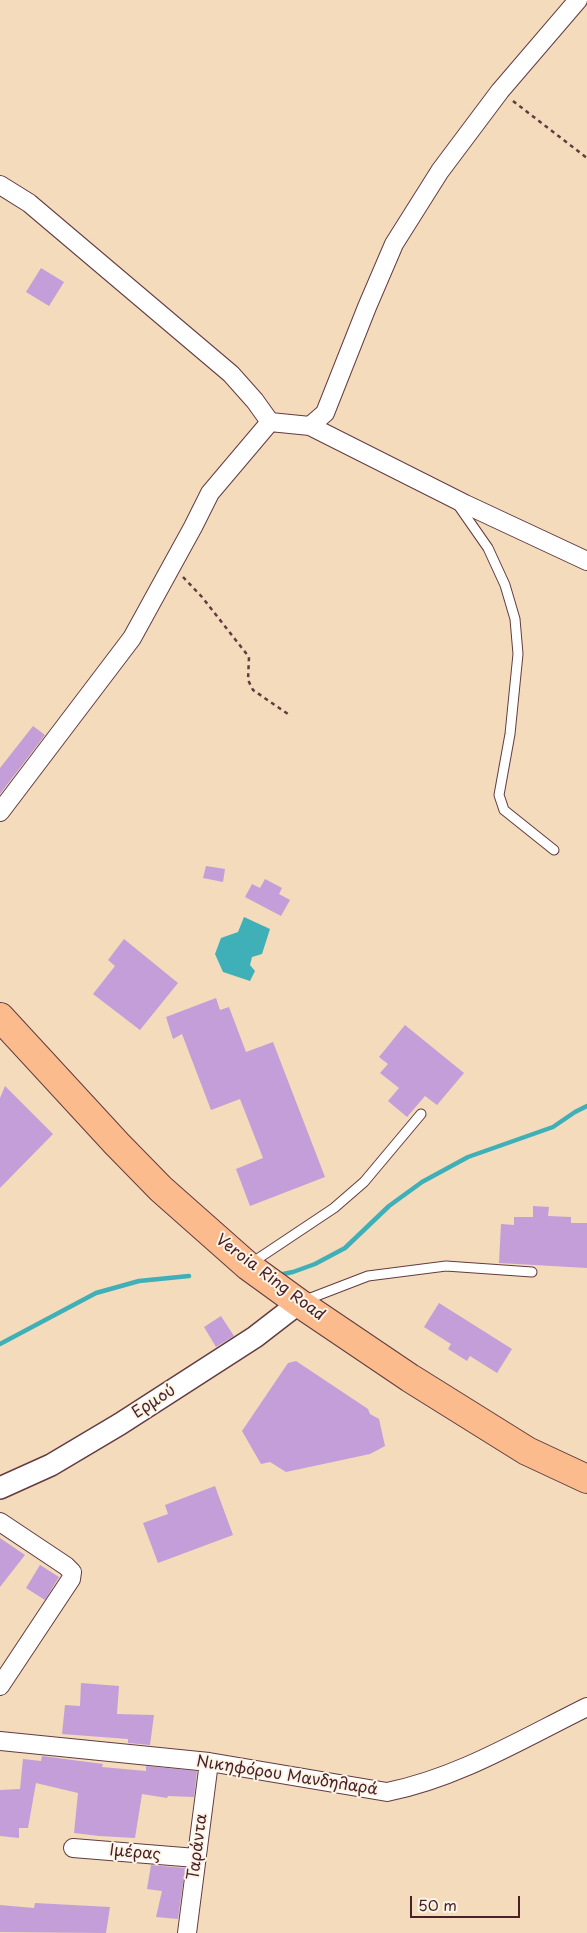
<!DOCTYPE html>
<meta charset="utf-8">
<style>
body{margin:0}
#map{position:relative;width:587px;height:1933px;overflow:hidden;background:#f3dbbc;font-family:"Playpen Sans",sans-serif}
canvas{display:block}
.scale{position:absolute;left:410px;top:1896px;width:110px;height:22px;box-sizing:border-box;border:2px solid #4a1f2b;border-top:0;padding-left:6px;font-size:15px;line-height:18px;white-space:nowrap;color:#4a1f2b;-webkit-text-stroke:4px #fcf5e5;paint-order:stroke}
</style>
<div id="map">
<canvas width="587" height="1933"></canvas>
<div class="scale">50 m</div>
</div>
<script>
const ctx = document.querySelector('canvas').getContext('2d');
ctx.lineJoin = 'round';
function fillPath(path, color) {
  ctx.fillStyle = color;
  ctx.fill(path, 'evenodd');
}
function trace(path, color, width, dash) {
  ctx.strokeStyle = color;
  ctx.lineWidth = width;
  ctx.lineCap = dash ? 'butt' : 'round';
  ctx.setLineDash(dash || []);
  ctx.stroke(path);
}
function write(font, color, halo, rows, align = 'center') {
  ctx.font = font + ' "Playpen Sans",sans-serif';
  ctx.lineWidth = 4;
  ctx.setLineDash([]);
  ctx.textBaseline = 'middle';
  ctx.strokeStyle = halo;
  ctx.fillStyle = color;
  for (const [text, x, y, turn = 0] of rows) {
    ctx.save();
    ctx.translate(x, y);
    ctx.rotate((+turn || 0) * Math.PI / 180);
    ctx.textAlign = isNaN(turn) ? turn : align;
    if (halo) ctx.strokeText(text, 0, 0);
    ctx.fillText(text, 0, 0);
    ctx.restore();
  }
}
fillPath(new Path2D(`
 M244 917 270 929 262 954 252 957 250 965 255 971 250 981 223 972 215 954 221 938 238 932Z`), '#3fb0b8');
trace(new Path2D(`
 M278 1275 293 1272 315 1264 345 1248 389 1206 422 1182 468 1157 553 1127 575 1112 587 1106
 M0 1344 96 1293 139 1281 189 1276`), '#3fb0b8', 4.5);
fillPath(new Path2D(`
 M41 268 64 282 49 306 26 292Z
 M33 726 45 735 0 794V768Z
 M206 866 225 869 223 882 203 878Z
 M265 879 282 888 279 894 290 900 281 916 245 897 252 884 260 888Z
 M124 939 178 983 140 1030 93 994 115 966 108 960Z
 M216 998 220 1010 229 1007 246 1052 273 1042 325 1177 250 1206 236 1169 263 1158 240 1099 211 1110 182 1034 173 1039 166 1017Z
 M405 1025 464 1073 437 1105 425 1096 407 1117 388 1101 399 1088 380 1073 388 1064 379 1057Z
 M5 1086 53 1134 0 1188V1098Z
 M533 1206 549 1207 548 1216 571 1217V1223H587V1268L499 1263 501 1224 514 1225V1217H533Z
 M439 1303 512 1349 497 1373 470 1356 467 1361 448 1349 451 1344 424 1327Z
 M221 1316 234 1336 216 1347 204 1327Z
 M296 1361 368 1409 370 1414 379 1419 385 1446 370 1454 286 1472 270 1462 261 1464 242 1431 288 1363Z
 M215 1486 233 1535 158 1563 143 1523 168 1514 165 1505Z
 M0 1538 25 1555 0 1587Z
 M40 1565 59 1577 45 1600 26 1588Z
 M81 1683 119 1686 117 1714 154 1715 150 1745 128 1743V1739L62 1734 65 1705 80 1706Z
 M42 1756 103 1764 102 1767 146 1771V1766L197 1771 194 1797 168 1796 167 1798 142 1794 135 1838 99 1836 74 1833 78 1793 36 1783 28 1828H19V1838L0 1836V1790L20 1789 23 1759 41 1761Z
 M151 1865 185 1868 178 1919 156 1917 162 1891 147 1889Z
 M35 1903 110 1907 106 1933 0 1932V1905L34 1908Z`), '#c39ed9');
const service = new Path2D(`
 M458 505 488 548 505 585 515 619 518 654 510 734 499 795 504 810 554 850
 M250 1264 334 1208 364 1182 421 1114
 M303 1301 368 1276 446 1266 532 1272`);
const minor = new Path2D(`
 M0 185 29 203 231 374 255 401 270 422
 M310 426 465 504 587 561
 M0 812 132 638 193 527 210 493 270 422 310 426 325 413 367 307 394 244 440 171 500 91 578 0
 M0 1522 66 1566 72 1572 71 1579 0 1686
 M0 1741 209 1762 387 1792C458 1778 522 1739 587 1707
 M73 1848 196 1858
 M187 1933 209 1762`);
const tertiary = new Path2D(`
 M0 1488 51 1465 120 1424 255 1337 299 1303`);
const primary = new Path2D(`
 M0 1017 117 1144 161 1189 248 1266 299 1303 410 1378 527 1451 587 1479`);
trace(service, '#633b41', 11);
trace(minor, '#633b41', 20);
trace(tertiary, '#633b41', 24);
trace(primary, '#633b41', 30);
trace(new Path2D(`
 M513 101 587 158
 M183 577 202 597 249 657 248 680 253 690 288 714`), '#633b41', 2.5, [4, 4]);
trace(service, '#fff', 9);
trace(minor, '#fff', 18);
trace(tertiary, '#fff', 21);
trace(primary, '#fbbb8c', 28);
write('16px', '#4a1f2b', '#fcf5e5', [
 ["Verοia Ring Road",270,1278,37],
 ["Ερμού",154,1402,-33],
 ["Νικηφόρου Μανδηλαρά",287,1776,9],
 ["Ταράντα",198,1847,-83],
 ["Ιμέρας",135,1853,5]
]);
</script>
